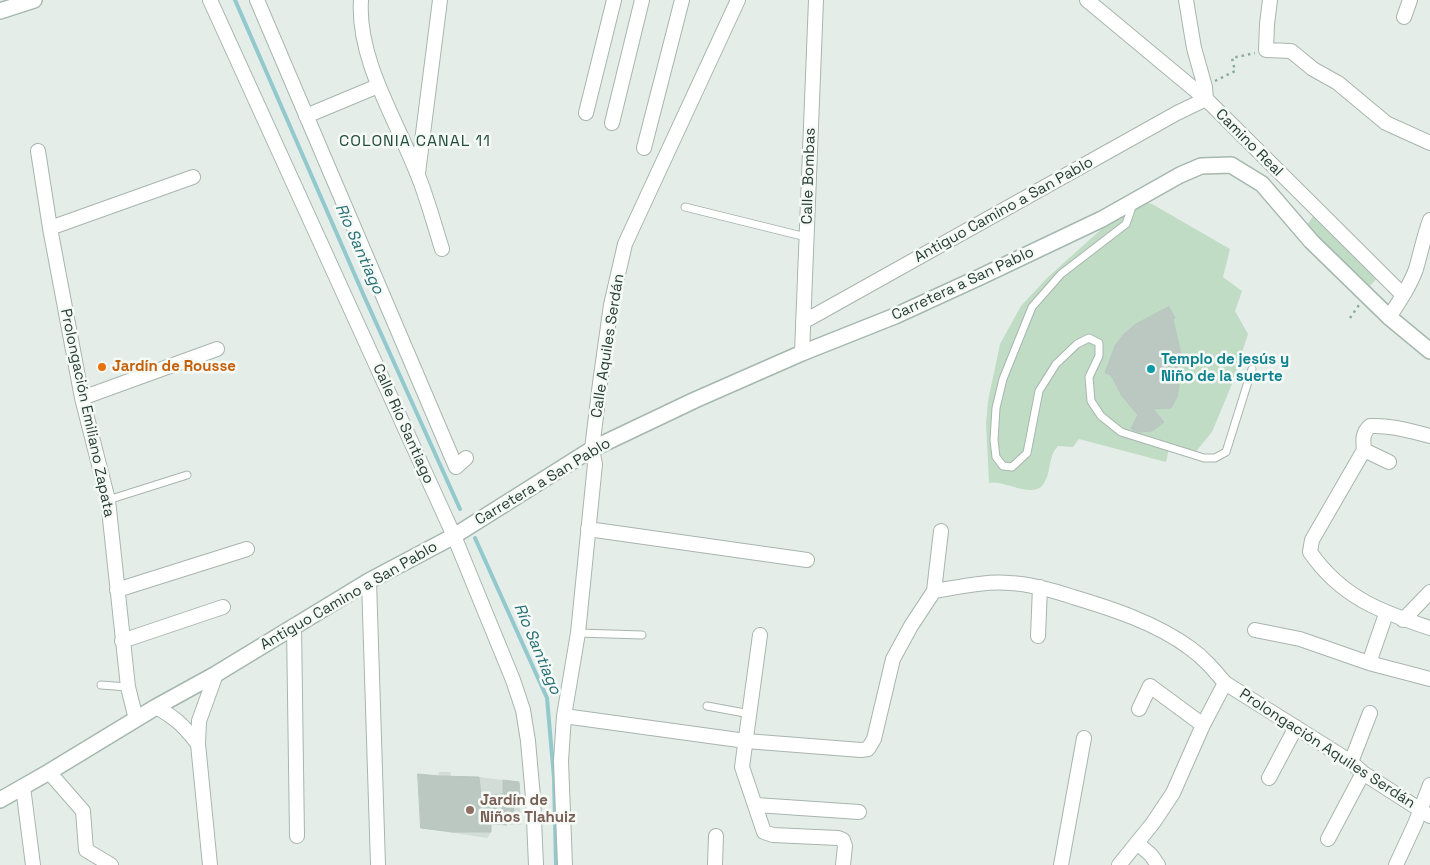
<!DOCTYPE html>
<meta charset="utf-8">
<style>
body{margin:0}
canvas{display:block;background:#e5ede9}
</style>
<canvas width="1430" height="865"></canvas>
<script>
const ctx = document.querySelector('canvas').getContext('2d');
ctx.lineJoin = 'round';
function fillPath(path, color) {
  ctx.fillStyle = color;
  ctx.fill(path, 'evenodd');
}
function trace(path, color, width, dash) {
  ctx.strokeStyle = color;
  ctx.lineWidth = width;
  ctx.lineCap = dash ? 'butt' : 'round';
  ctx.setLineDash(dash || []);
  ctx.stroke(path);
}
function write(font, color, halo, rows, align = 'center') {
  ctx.font = font + ' "Space Grotesk",sans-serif';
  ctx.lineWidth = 5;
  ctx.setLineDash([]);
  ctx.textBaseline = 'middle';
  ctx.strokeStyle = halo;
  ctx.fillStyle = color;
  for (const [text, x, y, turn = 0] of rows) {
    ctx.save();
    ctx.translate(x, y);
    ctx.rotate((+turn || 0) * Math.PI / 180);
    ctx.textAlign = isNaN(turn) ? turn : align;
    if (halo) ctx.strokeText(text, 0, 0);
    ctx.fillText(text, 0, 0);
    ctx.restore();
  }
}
fillPath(new Path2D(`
 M439 772H450L451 776 479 777 519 782 521 825 491 824V832L487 838 421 828 418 774 438 776Z`), '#d3ddd8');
fillPath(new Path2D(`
 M1144 202 1152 204 1230 249 1223 277 1242 291 1235 311 1248 334 1232 384 1212 432 1194 454 1169 448 1166 462 1079 439 1073 447 1058 446C1047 457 1052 475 1042 486 1031 498 1002 479 989 483L986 423 988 401 1000 344 1021 306 1046 279 1107 224Z
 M1315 213 1379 276 1370 286 1307 225Z`), '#c0dcc5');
trace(new Path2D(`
 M235 0 364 296 460 509
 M475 538 547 698 554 778 556 865`), '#93c9cc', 4);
const building = new Path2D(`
 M1169 307 1175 318 1173 319 1182 359 1181 374 1177 397 1171 408 1153 409 1164 422 1152 431 1140 432 1133 430 1131 428 1138 415 1122 396 1111 375 1105 373 1115 346 1124 334 1136 324Z
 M418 774 439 776 479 777 481 795 503 794V780L519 782 520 796H513L514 815 506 816 507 825 491 824V832H453L421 828Z`);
fillPath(building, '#bbc8c1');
trace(building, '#b8c6bf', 1);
const lane = new Path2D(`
 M1133 204 1126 224 1061 274 1032 307 1003 379 996 408 994 440 996 457 1003 466 1012 467 1027 453 1039 391 1056 364 1077 344 1089 338 1099 343V356L1089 377 1091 401 1101 416 1121 432 1204 458H1215L1226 452 1252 369
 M685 207 806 237
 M108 500 187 475
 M578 633 642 635
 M101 685 128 687
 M707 706 750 714`);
const street = new Path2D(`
 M210 0 454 536 513 680 523 710 528 741 533 797 536 865
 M257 0 456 467 466 458
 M361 0C357 59 396 119 417 173 427 197 434 224 442 249
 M1087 0 1206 99 1403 295
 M1270 0 1267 24 1266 50 1291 51 1313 69 1338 83 1386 123 1430 143
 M1404 17 1410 0
 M586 113 614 0
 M306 116 378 86
 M612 123 642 0
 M644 148 682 0
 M38 151 50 228 82 398 108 500 128 687 136 719
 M418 173 440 0
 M50 228 193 177
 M1389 317C1399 302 1410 286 1416 269 1421 252 1424 236 1430 220
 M803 322 1177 113 1206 99 1205 87 1194 48 1186 0
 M802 353 816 0
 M82 398 217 349
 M1430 436C1410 431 1391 425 1370 426 1362 433 1363 440 1364 450L1312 540 1310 552C1341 597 1381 612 1430 628
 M1364 450 1389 462
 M588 529 807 560
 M369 581 378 865
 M117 590 247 549
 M934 591 941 531
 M1403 620 1430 592
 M294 626 297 836
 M1255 630 1300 639 1369 663 1430 679
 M760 635 742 767 764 832 773 835 838 838 843 840 845 846 843 865
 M1038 636 1040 587
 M122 641 223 607
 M1369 663 1386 614
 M156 707C176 718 184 726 198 744
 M1139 709 1150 686 1203 725
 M564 716 746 741 861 750 868 749 874 739 893 659 911 626 934 591C959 587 985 581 1010 583 1032 584 1052 590 1073 597 1113 609 1156 623 1190 648 1204 658 1214 670 1225 683L1351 762 1363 773 1430 816
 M1351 762 1370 713
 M49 772 83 811 86 850 111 865
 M1269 778 1296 727
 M23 787 33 865
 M756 805 859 812
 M1328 839 1363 773
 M1137 843 1151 855 1158 865
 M210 865 198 744 199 721 216 674
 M565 865 561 761 564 716 578 633 595 464 592 449 600 383 611 305 625 244 738 0
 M715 865 716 836
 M1061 865 1084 738
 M1119 865 1153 823 1173 793 1203 725 1225 683
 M1396 865 1415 824 1430 785`);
const secondary = new Path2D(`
 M0 11 34 0
 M0 800 49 772 156 707 216 674 369 581 454 536 592 449 695 400 802 353 895 316 980 277 1102 219 1180 175 1201 166 1231 165 1262 184 1311 241 1389 317 1430 351`);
trace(lane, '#a8b5af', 9);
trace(street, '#a8b5af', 16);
trace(secondary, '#a5b8af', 18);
trace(new Path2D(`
 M1215 81 1235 71 1232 58 1255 53
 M1350 318 1359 305`), '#89ad9e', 2.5, [2.5, 4]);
trace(lane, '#fff', 7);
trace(street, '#fff', 14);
trace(secondary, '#fff', 15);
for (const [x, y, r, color] of [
 [102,367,5,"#e8710a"],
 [1151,369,5,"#0f9aa8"],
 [470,810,5,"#8d6e63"]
]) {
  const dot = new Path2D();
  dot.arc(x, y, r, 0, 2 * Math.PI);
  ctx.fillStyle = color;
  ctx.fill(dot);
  trace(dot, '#f6faf7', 2);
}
write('15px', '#263d35', '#f6faf7', [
 ["Camino Real",1249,143,45],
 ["Calle Bombas",809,176,-88],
 ["Antiguo Camino a San Pablo",1004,210,-29],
 ["Carretera a San Pablo",963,284,-25],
 ["Calle Aquiles Serdán",608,346,-81],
 ["Prolongación Emiliano Zapata",87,413,78],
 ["Calle Río Santiago",403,424,66],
 ["Carretera a San Pablo",543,482,-31],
 ["Antiguo Camino a San Pablo",349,596,-30],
 ["Prolongación Aquiles Serdán",1327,749,33]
]);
write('bold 15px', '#0d838f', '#f6faf7', [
 ["Templo de jesús y",1161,360],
 ["Niño de la suerte",1161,377]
], 'left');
write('bold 15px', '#c56008', '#f6faf7', [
 ["Jardín de Rousse",112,367]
], 'left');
write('bold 15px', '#785e54', '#f6faf7', [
 ["Jardín de",480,801],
 ["Niños Tlahuiz",480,818]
], 'left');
ctx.letterSpacing = '1px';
write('16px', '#234e3f', '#f6faf7', [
 ["COLONIA CANAL 11",415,142]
]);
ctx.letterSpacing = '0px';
write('italic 16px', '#256f74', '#f6faf7', [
 ["Río Santiago",359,249,66],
 ["Río Santiago",537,649,67]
]);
</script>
